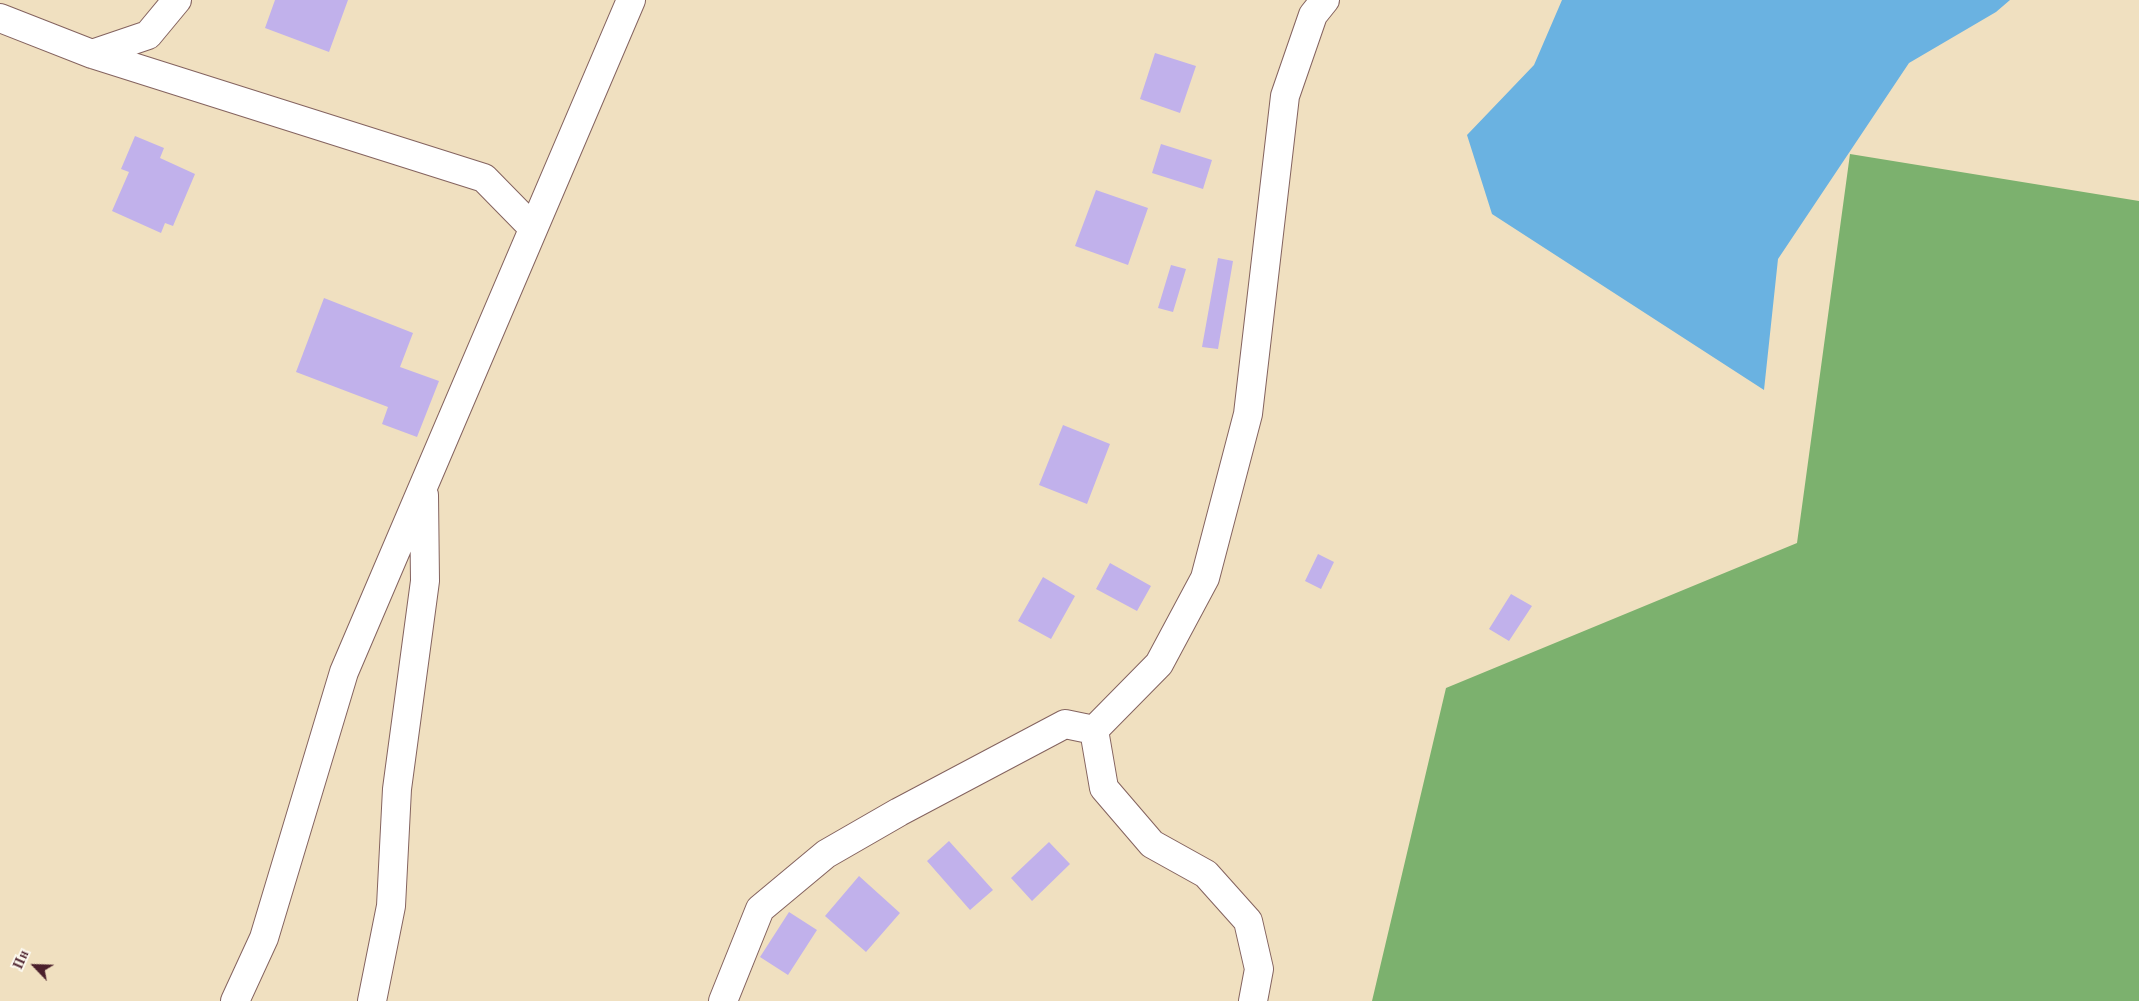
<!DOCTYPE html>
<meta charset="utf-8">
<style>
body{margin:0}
#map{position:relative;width:2139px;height:1001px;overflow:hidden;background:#f0e0c0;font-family:"Old Standard TT",serif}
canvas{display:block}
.north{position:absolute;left:10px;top:941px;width:50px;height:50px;-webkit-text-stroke:4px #fbf7ec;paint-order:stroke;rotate:294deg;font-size:14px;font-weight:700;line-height:20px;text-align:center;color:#4a1f2b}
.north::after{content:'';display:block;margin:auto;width:18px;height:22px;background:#4a1f2b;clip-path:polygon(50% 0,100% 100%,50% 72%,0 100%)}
</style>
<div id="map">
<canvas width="2139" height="1001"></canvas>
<div class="north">Пн</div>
</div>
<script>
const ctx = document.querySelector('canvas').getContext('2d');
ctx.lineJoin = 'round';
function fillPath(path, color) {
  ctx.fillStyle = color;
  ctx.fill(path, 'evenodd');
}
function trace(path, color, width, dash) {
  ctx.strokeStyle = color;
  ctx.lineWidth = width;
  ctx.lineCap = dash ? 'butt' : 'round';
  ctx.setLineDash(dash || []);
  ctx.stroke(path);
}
fillPath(new Path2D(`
 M1850 154 2139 201V1001H1372L1446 688 1797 543Z`), '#7cb16e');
fillPath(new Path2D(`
 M1562 0H2010L1996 12 1909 63 1778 259 1764 390 1492 214 1467 135 1534 65Z`), '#6ab2e1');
fillPath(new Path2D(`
 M275 0H348L329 52 265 28Z
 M1155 53 1196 66 1180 113 1140 99Z
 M135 136 164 148 160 158 195 174 173 226 165 223 161 233 112 211 129 172 121 169Z
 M1161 144 1212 160 1203 189 1152 173Z
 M1096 190 1148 208 1128 265 1075 246Z
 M1218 258 1233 261 1218 349 1202 347Z
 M1171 265 1186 269 1173 312 1158 308Z
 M324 298 413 333 400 367 439 381 417 437 382 424 388 407 296 372Z
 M1063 425 1110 444 1087 504 1039 485Z
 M1318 554 1334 562 1321 589 1305 581Z
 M1110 563 1151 586 1137 611 1096 589Z
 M1043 577 1075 596 1051 639 1018 621Z
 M1511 594 1532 606 1509 641 1489 629Z
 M949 841 993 890 970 910 927 861Z
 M1049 842 1070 864 1032 901 1011 878Z
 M859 876 900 913 866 952 825 916Z
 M789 912 817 930 788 975 760 957Z`), '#c1b1eb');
const minor = new Path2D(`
 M0 18 92 54 484 178 533 228
 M92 54 148 35 177 0
 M1094 730 1104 788 1152 844 1206 874 1248 921 1259 969 1253 1001
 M235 1001 264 938 344 672 631 0
 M372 1001 391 906 397 789 425 581 424 495
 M723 1001 760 909 826 854 899 812 1065 724 1094 730 1159 664 1205 578 1248 414 1285 96 1313 15 1325 0`);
trace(minor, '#84635f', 30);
trace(minor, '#fff', 28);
</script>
